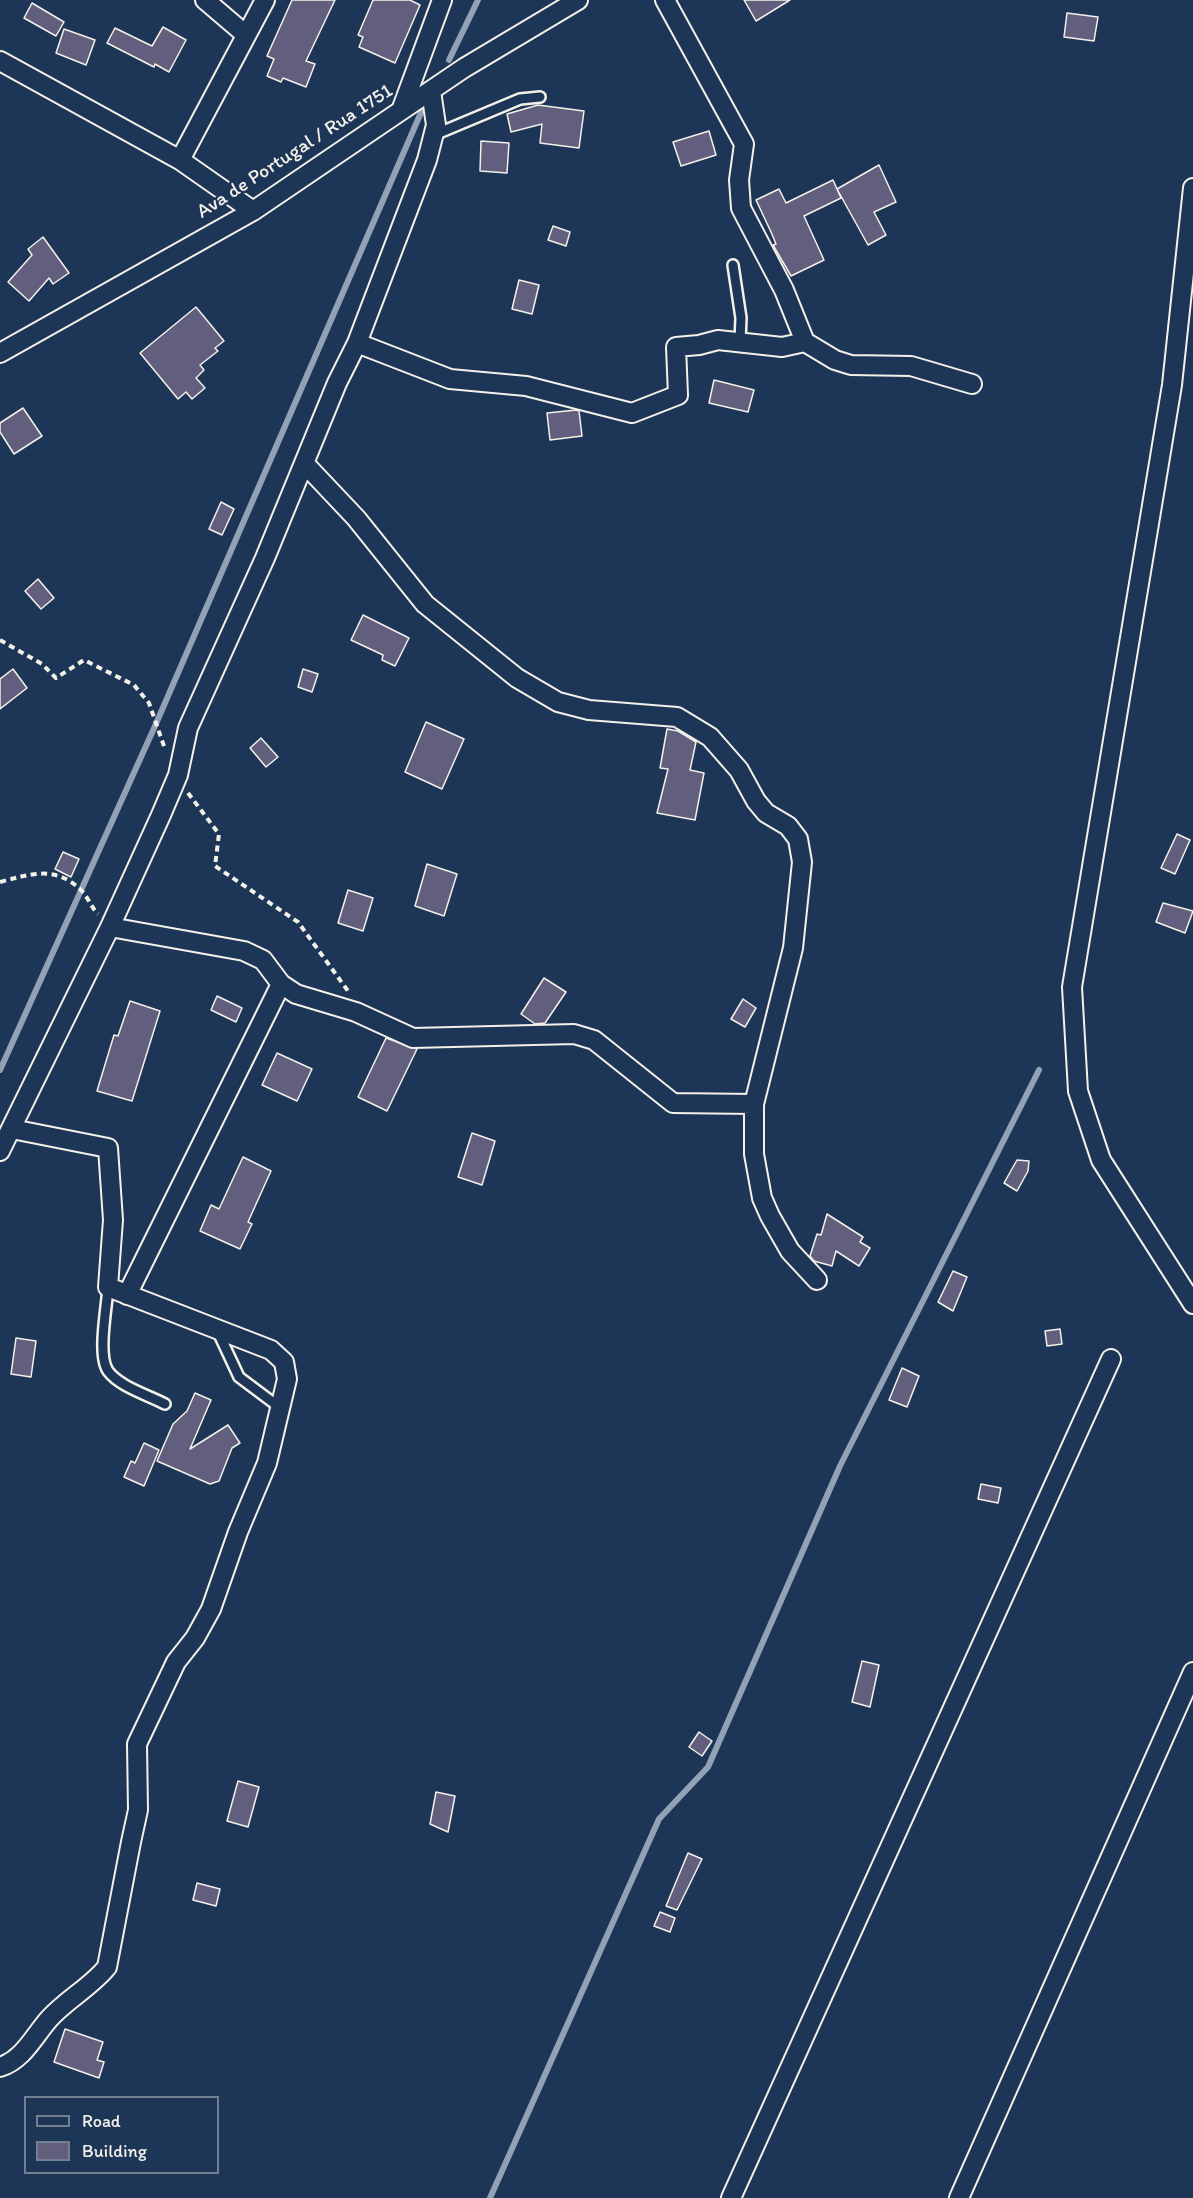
<!DOCTYPE html>
<style>
body{margin:0}
#map{position:relative;width:1193px;height:2198px;overflow:hidden;background:#1d3557;font-family:Itim,sans-serif}
canvas{display:block}
.legend{position:absolute;left:24px;top:2096px;width:195px;height:78px;box-sizing:border-box;background:#1d3557;border:2px solid #738091;margin:0;padding:8px 10px;list-style:none;font-size:18px;color:#f4f1e8}
.legend li{display:flex;align-items:center;gap:12px;height:30px}
.legend b{width:30px;border:2px solid #738091}
</style>
<div id="map">
<canvas width="1193" height="2198"></canvas>
<ul class="legend">
<li><b style="height:8px;background:#1d3557"></b>Road</li>
<li><b style="height:16px;background:#625f7e"></b>Building</li>
</ul>
</div>
<script>
const ctx = document.querySelector('canvas').getContext('2d');
ctx.lineJoin = 'round';
function trace(path, color, width, dash) {
  ctx.strokeStyle = color;
  ctx.lineWidth = width;
  ctx.lineCap = dash ? 'butt' : 'round';
  ctx.setLineDash(dash || []);
  ctx.stroke(path);
}
function fillPath(path, color) {
  ctx.fillStyle = color;
  ctx.fill(path, 'evenodd');
}
function write(font, color, halo, rows, align = 'center') {
  ctx.font = font + ' Itim,sans-serif';
  ctx.lineWidth = 5;
  ctx.setLineDash([]);
  ctx.textBaseline = 'middle';
  ctx.strokeStyle = halo;
  ctx.fillStyle = color;
  for (const [text, x, y, turn = 0] of rows) {
    ctx.save();
    ctx.translate(x, y);
    ctx.rotate((+turn || 0) * Math.PI / 180);
    ctx.textAlign = isNaN(turn) ? turn : align;
    if (halo) ctx.strokeText(text, 0, 0);
    ctx.fillText(text, 0, 0);
    ctx.restore();
  }
}
trace(new Path2D(`
 M449 60 478 0
 M0 1070 155 726 426 101
 M490 2198 659 1819 708 1767 840 1466 1039 1070`), '#90a2b3', 6);
const building = new Path2D(`
 M292 0H335L306 61 315 64 306 87 283 78 281 82 267 76 274 59 267 56Z
 M373 0H410L420 5 395 63 359 47 363 37 358 35Z
 M744 0H790L756 21Z
 M32 3 64 22 56 36 24 18Z
 M1067 13 1098 17 1094 41 1064 37Z
 M163 27 186 40 169 72 155 64 154 67 107 43 115 28 152 46Z
 M64 29 95 40 86 65 56 53Z
 M538 105 584 111 579 148 540 143 542 124 511 132 507 114Z
 M709 131 716 155 681 166 673 142Z
 M481 141 509 143 507 173 480 171Z
 M879 165 896 202 874 212 886 235 868 245 837 189Z
 M833 180 841 198 804 216 824 260 791 276 773 245 776 244 771 232 756 200 779 189 786 203Z
 M553 226 570 232 566 246 548 240Z
 M43 237 69 273 53 284 49 278 29 301 8 282 32 255 28 249Z
 M519 280 539 285 532 314 512 309Z
 M196 307 224 341 215 348 218 351 200 365 204 370 196 378 205 388 192 399 186 392 178 399 140 353Z
 M714 380 754 390 748 412 709 403Z
 M23 408 42 436 14 454 0 432V423Z
 M576 410 579 411 582 436 550 440 547 413Z
 M221 502 234 509 222 535 209 529Z
 M38 579 54 598 41 609 25 591Z
 M363 615 409 638 395 666 382 660 383 655 351 640Z
 M13 669 27 688 0 709V679Z
 M303 669 318 674 312 692 298 687Z
 M426 722 464 739 442 789 405 772Z
 M667 729 678 731 696 742 690 770 704 773 695 820 657 813 668 769 660 768Z
 M261 738 278 757 266 767 250 748Z
 M1177 834 1190 840 1175 874 1161 868Z
 M63 852 79 859 71 877 55 869Z
 M427 864 457 874 444 916 415 906Z
 M348 890 373 898 363 931 338 923Z
 M1163 903 1193 911 1185 933 1156 922Z
 M544 978 566 992 545 1023 535 1024 521 1014Z
 M217 996 242 1008 236 1022 211 1010Z
 M743 999 756 1008 745 1027 731 1019Z
 M130 1001 160 1011 132 1101 97 1091 114 1035 118 1036Z
 M386 1038 417 1049 387 1111 358 1097Z
 M277 1053 312 1069 297 1101 262 1085Z
 M472 1133 495 1141 482 1185 458 1177Z
 M243 1157 271 1171 248 1222 252 1224 240 1249 200 1231 211 1205 219 1209Z
 M1017 1160 1029 1161 1028 1171 1017 1191 1004 1183Z
 M827 1214 863 1237 860 1242 870 1248 859 1266 836 1251 832 1266 814 1261 810 1256 817 1234 821 1235Z
 M953 1271 967 1277 953 1311 938 1302Z
 M1060 1329 1062 1344 1047 1346 1045 1331Z
 M16 1338 36 1341 31 1377 11 1374Z
 M902 1368 919 1376 907 1407 889 1400Z
 M195 1393 211 1400 190 1449 228 1425 240 1443 232 1448 219 1481 210 1484 157 1461 173 1424 187 1411Z
 M144 1443 159 1450 144 1486 124 1477 131 1461 135 1463Z
 M981 1484 1001 1488 998 1503 978 1499Z
 M862 1661 879 1665 870 1707 852 1702Z
 M699 1732 712 1741 702 1756 689 1747Z
 M238 1781 259 1787 248 1827 227 1821Z
 M436 1792 455 1796 448 1832 430 1824Z
 M688 1853 702 1859 677 1910 666 1906Z
 M197 1883 220 1889 216 1906 193 1900Z
 M660 1912 675 1918 670 1932 654 1926Z
 M65 2029 103 2042 97 2060 104 2062 99 2078 54 2062Z`);
fillPath(building, '#625f7e');
trace(building, '#f4f1e8', 1.5);
const service = new Path2D(`
 M434 135 520 99 540 97
 M733 265 741 318 740 341
 M108 1287C107 1307 97 1355 108 1371 120 1387 148 1395 165 1404
 M218 1332 239 1377 279 1407`);
const minor = new Path2D(`
 M205 0 246 35
 M665 0 744 144 739 180 741 208 784 290 805 342
 M0 61 180 160 253 211
 M402 108 442 0
 M180 160 265 0
 M1193 188 1172 385 1072 987 1078 1091 1101 1160 1193 1304
 M357 343 450 379 526 386 632 413 678 395 676 347 699 345 718 340 782 347 805 342 835 360 851 365 911 366 972 384
 M0 353 253 211 464 68 578 0
 M304 463 356 518 425 604 517 678 558 702 589 710 677 717 710 737 739 770 756 801 766 813 788 826 798 839 802 862 793 948 754 1104V1154L762 1198 770 1216 790 1251 817 1280
 M110 927 244 951 263 960 281 984 296 994 356 1012 413 1038 574 1034 594 1040 673 1103 754 1104
 M0 1151 110 927 161 815 178 775 188 728 265 558 337 383 357 343 427 160 436 125 431 91
 M127 1295 281 984
 M0 2067C23 2060 34 2036 49 2019 67 1999 91 1987 107 1967L131 1842 138 1810 137 1744 176 1662 195 1638 211 1609 238 1532 267 1463 287 1379 284 1362 271 1350 108 1287 113 1220 108 1148 12 1129
 M731 2198 1111 1359
 M959 2198 1193 1672`);
trace(service, '#f4f1e8', 14);
trace(minor, '#f4f1e8', 22);
trace(new Path2D(`
 M0 640 42 664 56 678 84 660 134 685 149 703 165 749
 M188 793 219 834 215 866 298 922 348 991
 M0 882C31 874 55 865 81 890 88 897 91 907 98 914`), '#f4f1e8', 4, [6, 4.5]);
trace(service, '#1d3557', 9);
trace(minor, '#1d3557', 18);
write('20px', '#f4f1e8', '#1d3557', [
 ["Ava de Portugal / Rua 1751",295,152,-33]
]);
</script>
